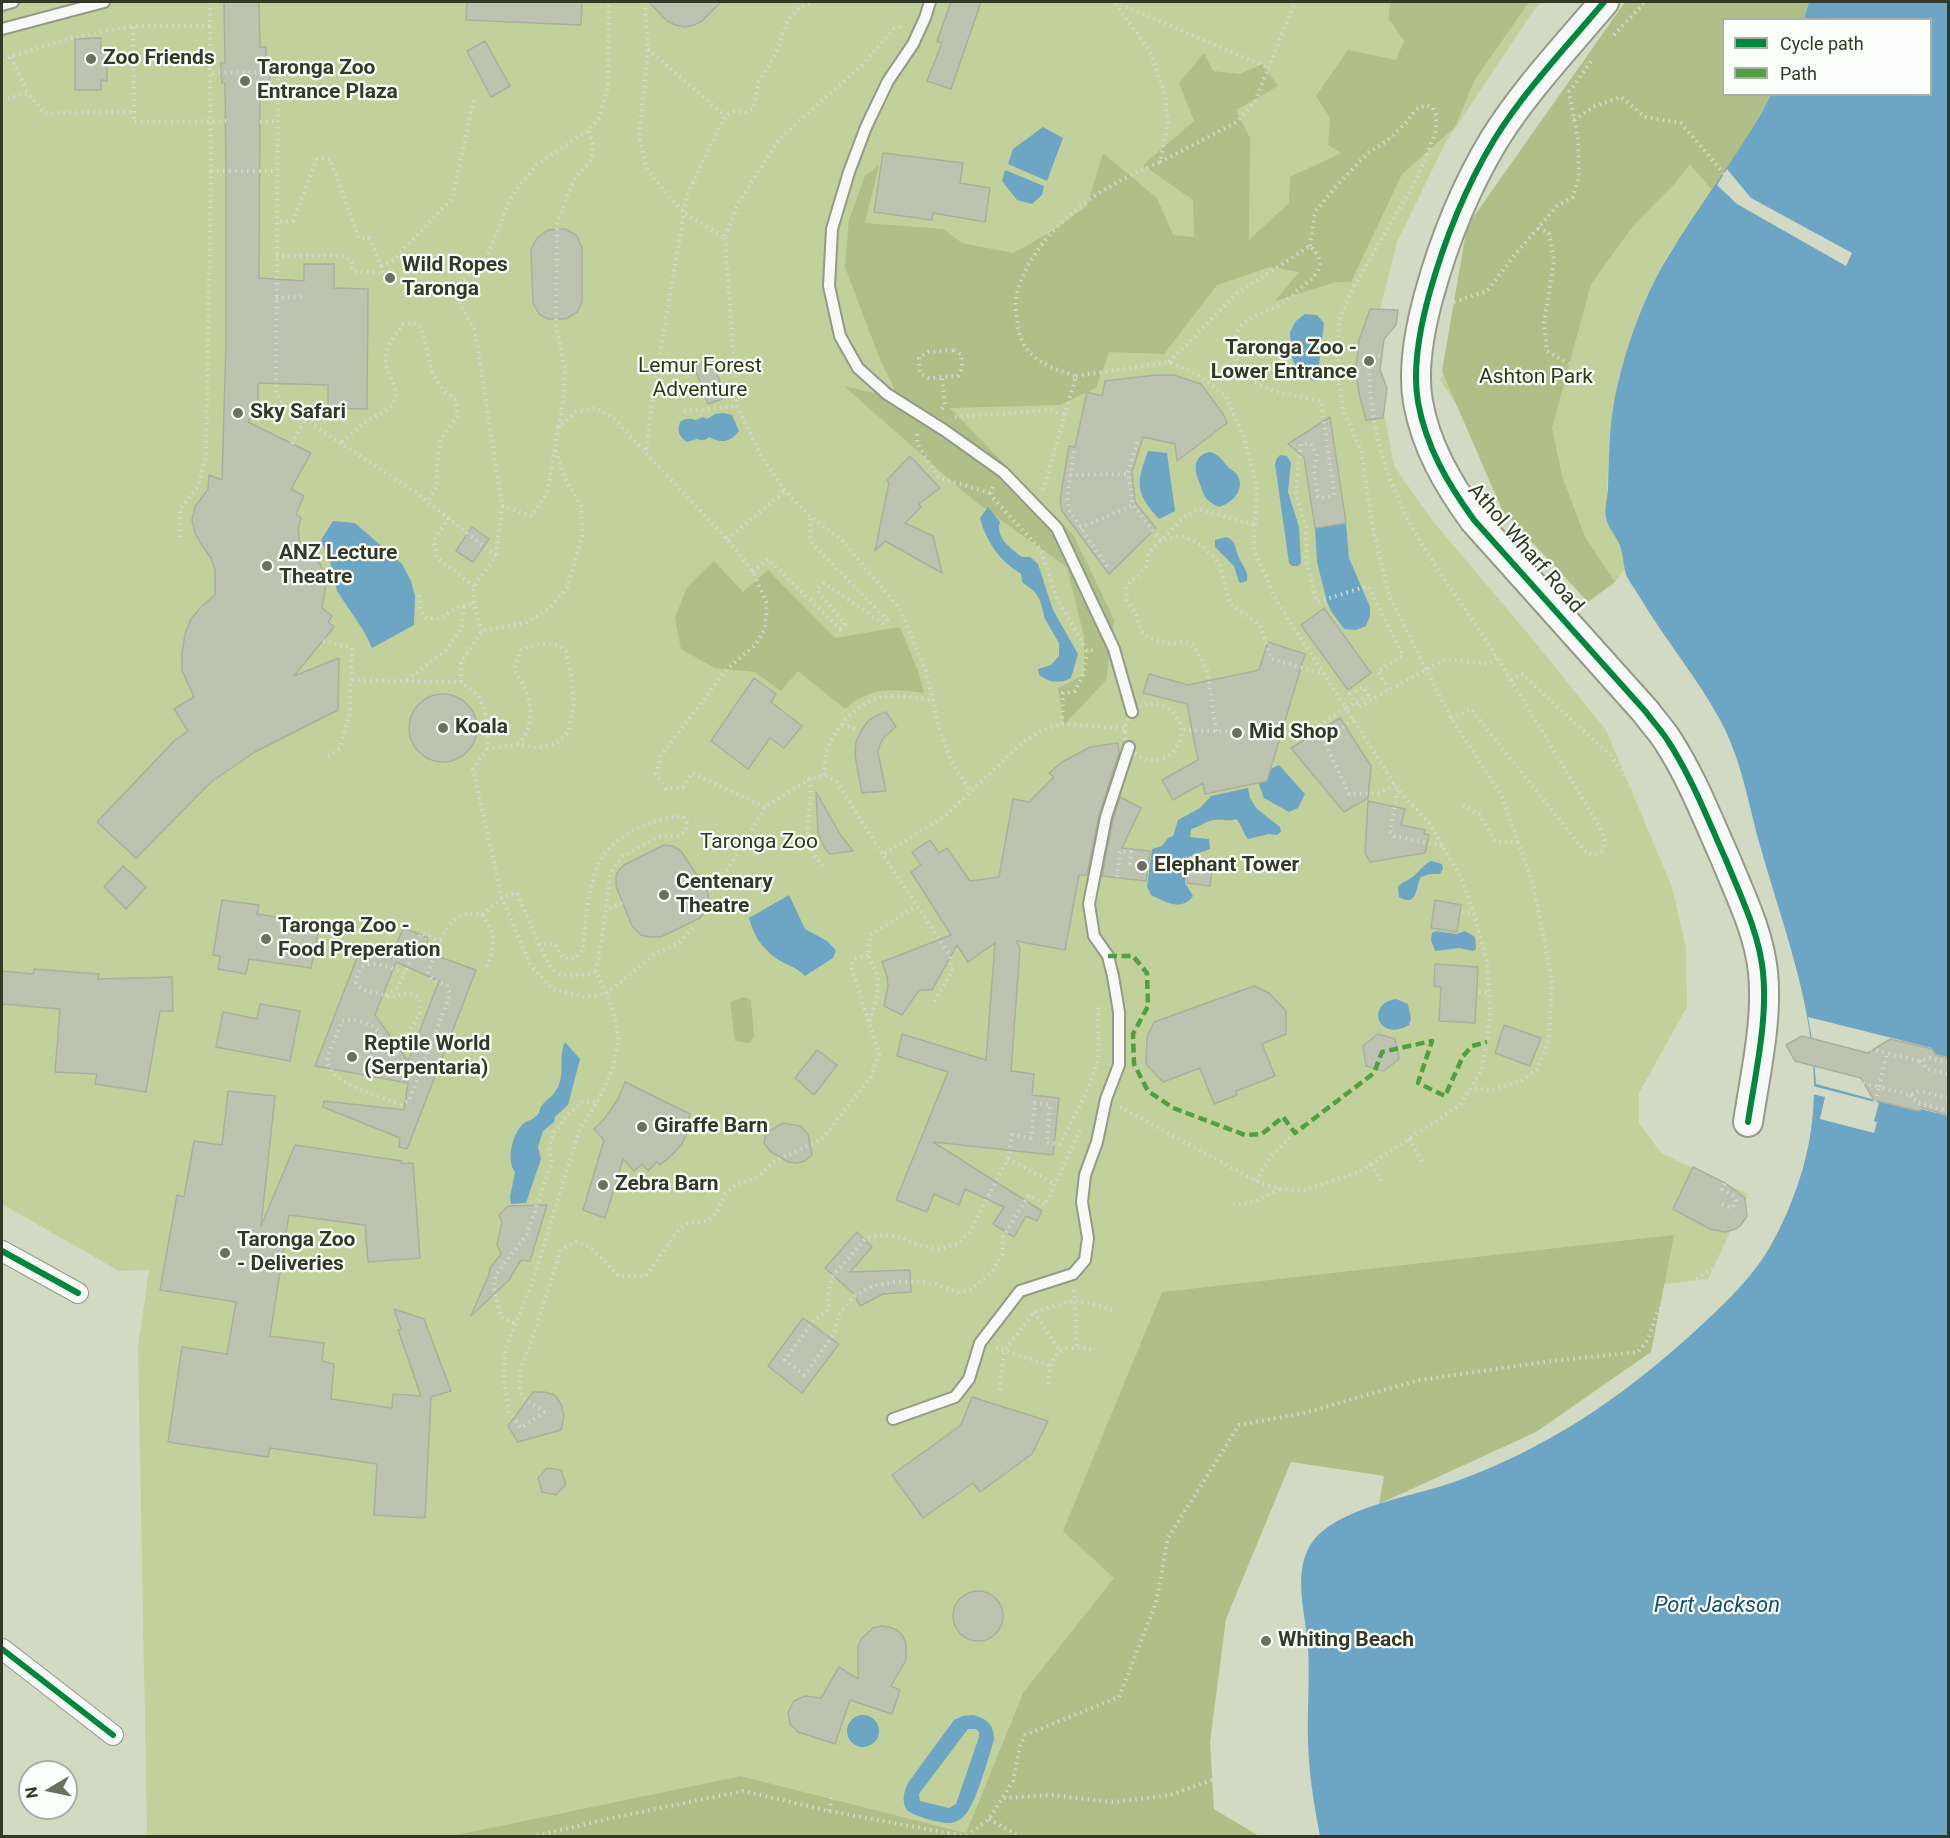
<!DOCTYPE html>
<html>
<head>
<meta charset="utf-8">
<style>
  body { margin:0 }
  #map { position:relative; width:1950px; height:1838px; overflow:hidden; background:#d3dac3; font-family:Roboto,sans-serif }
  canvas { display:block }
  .frame { position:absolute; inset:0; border:3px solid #333827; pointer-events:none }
  .legend { position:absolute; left:1722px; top:18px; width:210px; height:78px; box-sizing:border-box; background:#fdfffa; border:2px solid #acafa6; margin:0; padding:8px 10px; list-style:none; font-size:18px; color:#333827 }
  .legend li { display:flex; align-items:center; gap:12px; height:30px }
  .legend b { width:30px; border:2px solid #acafa6 }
  .north { position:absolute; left:18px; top:1760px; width:60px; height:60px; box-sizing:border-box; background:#fdfffa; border:2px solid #acafa6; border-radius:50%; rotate:261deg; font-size:16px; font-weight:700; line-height:24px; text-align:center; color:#333827 }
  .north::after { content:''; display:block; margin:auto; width:21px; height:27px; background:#6b715e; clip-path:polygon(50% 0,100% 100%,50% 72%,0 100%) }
</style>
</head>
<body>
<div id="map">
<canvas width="1950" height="1838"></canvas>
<div class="frame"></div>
<ul class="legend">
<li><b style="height:8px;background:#00873e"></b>Cycle path</li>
<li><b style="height:8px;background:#519f41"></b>Path</li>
</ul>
<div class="north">N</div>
</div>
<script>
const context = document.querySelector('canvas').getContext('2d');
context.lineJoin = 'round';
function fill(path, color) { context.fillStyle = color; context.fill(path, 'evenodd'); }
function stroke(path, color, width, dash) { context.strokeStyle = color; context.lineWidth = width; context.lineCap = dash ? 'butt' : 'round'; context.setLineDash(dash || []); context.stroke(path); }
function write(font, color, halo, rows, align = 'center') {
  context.font = font + ' Roboto,sans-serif'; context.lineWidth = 4.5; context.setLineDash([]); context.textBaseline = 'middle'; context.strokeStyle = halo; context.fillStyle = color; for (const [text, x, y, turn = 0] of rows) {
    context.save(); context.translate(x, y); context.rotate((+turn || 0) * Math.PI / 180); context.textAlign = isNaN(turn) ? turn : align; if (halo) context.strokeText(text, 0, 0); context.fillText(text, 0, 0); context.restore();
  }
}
fill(new Path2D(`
  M2,2H1542L1534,10L1446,142L1397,242L1371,344L1394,466L1432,520L1525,630L1606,730L1672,887L1686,948L1687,1007L1639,1093V1123L1661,1153L1748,1194L1708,1279L1631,1288L1324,1369L1098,1637L1023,1693L966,1833L741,1776L451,1836H147L138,1347L149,1270L119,1271L2,1204Z
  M1672,2H1809L1804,19L1724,20V94L1771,95L1743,144L1667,257L1655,280L1638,319L1625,359L1615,401L1609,443L1606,519L1623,551L1625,569L1615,582L1588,602L1440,380Z`), '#c2d19c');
fill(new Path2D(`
  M1390,2H1529L1474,81L1455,127L1402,174L1351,282H1336L1275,301L1299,272L1270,267L1217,285L1164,354L1109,352L1096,388L1060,405L950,408L1074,536L1114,620L1106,680L1064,725L1058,688L1084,675V637L1067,567L973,500L844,386L899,399L879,357L845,267L849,220L865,176L879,165L865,223L943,229L962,243L1013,253L1051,232L1087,206L1103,153L1157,198L1173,235L1194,237L1193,200L1143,165L1194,121L1179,83L1204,53L1213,71L1240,74L1262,64L1278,86L1236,110L1250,138L1249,240L1289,203L1290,177L1341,153L1328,145L1330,118L1316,96L1348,50L1396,60L1404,41L1389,19Z
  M1625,2H1809L1804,19L1724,20V94L1771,95L1743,144L1713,191L1690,164L1676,182L1633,226L1591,284L1552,428L1562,476L1585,537L1615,582L1588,602L1502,510L1442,371L1467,226Z
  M714,561L743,592L768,570L835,638L900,627L918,671L924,693C892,689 870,686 845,709L798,671L781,691L755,672L715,668L681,649L675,618L687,587Z
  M744,997L751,1000L754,1036L750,1043L735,1041L730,1002Z
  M1674,1235L1651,1352L1536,1432L1379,1504L1384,1476L1291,1462L1226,1619L1210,1742L1214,1809L1259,1836H451L741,1776L966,1833L1023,1693L1114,1578L1063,1531L1162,1292Z`), '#b0bf87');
fill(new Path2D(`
  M1809,2H1948V1836H1320C1314,1805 1309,1774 1308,1742C1307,1711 1310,1679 1308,1647C1306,1615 1292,1573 1311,1544C1334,1508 1415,1496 1454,1482C1545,1450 1623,1397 1694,1332C1720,1308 1746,1284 1765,1255C1782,1228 1794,1198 1803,1168C1835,1058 1791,954 1761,849C1748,804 1742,759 1719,718C1697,678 1668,643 1644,604C1639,595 1632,586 1627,577C1623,567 1624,556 1620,546C1617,537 1608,528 1606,518C1604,509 1608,496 1608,487C1609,458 1609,431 1614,402C1624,352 1642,299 1669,255C1702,200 1742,151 1771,95L1930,94V20L1804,19Z
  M1043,127L1063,138L1047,181L1008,164L1013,149Z
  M1005,170L1044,186L1042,195L1032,204L1017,200L1002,181Z
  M1305,314L1317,315L1324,323L1317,381L1296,378V368L1291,355L1290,332L1296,321Z
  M724,413L732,415L739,431C731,442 721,444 709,437C705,441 702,441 697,439L687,442C679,437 677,431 680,422C686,418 689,418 696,420L703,417L707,419L715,414Z
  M1148,451L1167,453L1175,511L1159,519C1135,493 1136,483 1148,451Z
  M1210,452C1220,455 1222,460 1228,467C1230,469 1235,472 1236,473C1247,488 1233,503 1219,507C1215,505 1210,503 1207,499C1202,494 1202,488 1199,482C1194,469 1193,455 1210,452Z
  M1280,455L1287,456L1291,463L1288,492L1299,527L1301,563L1298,566H1292L1289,563L1275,464L1277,458Z
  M988,507L1000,522C995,537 1011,549 1022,557H1030L1038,564L1053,610L1078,654L1071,678C1060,684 1050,683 1039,675L1038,669L1051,665L1059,656V643L1045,619L1040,600L1034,591L1022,582L1021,574C1000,561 986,542 980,518Z
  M333,521L355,523L402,564L411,581L415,596L414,625L372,648L365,633L337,591L331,565L321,540Z
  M1346,523L1349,558L1370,607V616L1366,626L1356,630L1344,629L1331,611L1327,602L1317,562L1315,528Z
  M1226,537C1237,541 1235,549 1239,558C1243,566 1249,572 1247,581L1241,583L1239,582L1234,566L1215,547V540Z
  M1279,765L1305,794L1298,808L1289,812L1264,798L1256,776Z
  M1248,788L1250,798L1257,809L1280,827L1281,832L1277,835L1269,834L1248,839C1242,832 1243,826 1236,819C1228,822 1223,819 1215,820C1207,820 1200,827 1191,829L1190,837L1209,839L1210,849L1188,857L1185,883L1193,896C1181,912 1166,902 1151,895L1147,886L1152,849L1162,846L1168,838L1173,836L1178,820L1200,808L1211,796Z
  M1431,861L1442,864L1443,869L1440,874H1430L1421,877C1415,887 1418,908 1399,897L1398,887C1403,881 1406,882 1411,878C1419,873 1422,865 1431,861Z
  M789,895L805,929L827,941L836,950L833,958L805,976C798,969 793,967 784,963C766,954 754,938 749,918Z
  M1436,931L1457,934L1465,931L1475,937L1476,949L1473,951L1459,948L1435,951L1431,940L1432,933Z
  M1396,999L1408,1004L1411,1019L1409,1025C1379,1043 1364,1004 1396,999Z
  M565,1042L580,1059L568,1105L555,1117L554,1122L543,1131L538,1147L541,1159L526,1203L511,1204L510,1197L515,1172C506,1161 512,1134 523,1124C526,1121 532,1120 535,1117C540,1114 539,1109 542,1105C548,1098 553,1097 558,1087C565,1071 558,1058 565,1042Z
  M847 1731a16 16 0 1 1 32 0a16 16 0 1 1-32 0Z
  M973,1715C988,1719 994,1725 994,1740C988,1758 976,1806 963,1817C960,1820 956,1822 951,1823C943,1824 912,1816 907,1810C901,1802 904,1791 908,1783L954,1720L963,1716ZM968,1729H976L979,1732V1737L956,1804L949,1808L920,1801L919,1794Z`), '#6da6c4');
fill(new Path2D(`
  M1727,169L1751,198L1852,253L1846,266L1737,204L1717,185Z
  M1808,1017L1932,1048L1931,1053L1948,1057V1080L1926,1074L1922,1087L1948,1093V1116L1917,1108L1916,1111L1816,1084L1813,1045Z
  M1813,1086L1879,1103L1874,1121L1877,1122L1874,1133L1820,1119L1825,1097L1812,1094Z`), '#d3dac3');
const building = new Path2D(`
  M224,2H259L260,47H266V60L271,68L272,74L267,83V96L260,97L259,278L304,281V264H334V288L368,289L367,409L328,408V385L258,383V403L248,422L311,453L291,489L304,496L296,514L301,518L298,529L300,544L319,562L324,572L326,584L322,608L332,616L328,622L334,627L294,676L339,658L338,710L255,752L211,782L136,858L97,822L175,740L188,731L174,709L194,697L182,670V653L185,634L191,619L201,607L215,595V570L211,558L201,544L195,533L192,520L195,507L208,489L209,475L222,480L226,342V182L225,83H222L221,73V63H225Z
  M467,2H582L581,25L466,20Z
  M649,2H721L702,21L694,25L685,27L675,25L667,21Z
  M951,2H981L951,89L927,81L942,43L937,41Z
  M101,38V53L107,52V81L101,80V90H75V39Z
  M485,41L510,86L491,97L467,51Z
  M883,153L963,163L960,183L990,188L985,222L933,213L932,220L874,212Z
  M565,229L576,235L582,247V302L577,312L566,319H548L539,314L533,303L531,249L538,237L548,230Z
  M1370,309L1398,310L1396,325L1384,339L1380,370L1387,388L1383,418L1366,420L1359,394L1356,367L1359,340Z
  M713,360L725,398L708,404L694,366Z
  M1156,375H1174L1201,384L1223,414L1227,423L1177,461L1175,444L1143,437L1132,472L1135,502L1156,528L1109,574L1062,511L1060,499L1069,446L1075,447L1087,392L1102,396L1105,381Z
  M1330,417L1346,523L1315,528L1304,457L1288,444Z
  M910,456L940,488L919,504L921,507L905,523L933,536L942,573L885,541L875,551L889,483L887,480Z
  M472,527L489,539L473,562L456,551Z
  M1324,608L1371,673L1348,690L1301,625Z
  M1268,642L1305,654L1267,781L1205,794L1203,783L1173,800L1162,780L1198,760L1187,704L1143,693L1149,674L1188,685L1259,670Z
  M754,678L776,694L771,702L802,726L784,748L770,738L748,769L711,741Z
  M409 728a34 34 0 1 1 68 0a34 34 0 1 1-68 0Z
  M886,712L896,727L885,736L880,744L878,752L886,791L862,793L855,755L856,742L861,731L868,721L877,715Z
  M1340,718L1371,766L1368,798L1344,812L1291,748Z
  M1118,743L1119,753L1099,815L1087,875H1079L1065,950L1016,941L1020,948L1011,1071L1034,1074L1032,1095L1059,1098L1053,1155L933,1142L1042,1211L1037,1221L1026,1216L1014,1237L993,1224L1004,1207L965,1189L959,1205L934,1194L927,1212L896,1200L948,1072L897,1056L902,1034L986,1060L995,943L968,962L957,945L932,990H919L902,1015L884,1006L888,986L887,976L882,962L951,935L911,872L921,865L912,852L930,840L939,853L947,848L970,881L999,877L1013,799L1029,802L1054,777L1049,773L1062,762L1090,747Z
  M816,792L840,834L853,851L830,854L825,849L818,833Z
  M1120,797L1141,808L1122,848L1150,851L1146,881L1102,876L1113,819Z
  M1368,801L1405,809L1401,825L1425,830L1424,834L1429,835L1425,853L1370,862L1365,853Z
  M664,845L673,846L681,851L707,890L709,900L707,909L700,918L661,937H650L641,935L632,926L616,886V877L618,871L624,865Z
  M1190,860L1213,863L1210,886L1187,883Z
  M123,866L146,887L126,909L104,887Z
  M222,900L259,905L257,914L320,924L311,968L249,959L246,974L218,969L220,956L213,955Z
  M1435,900L1461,905L1457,932L1431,928Z
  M403,928L429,938L423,951L476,970L407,1149L399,1147L400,1138L323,1107L324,1101L404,1110L408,1083L315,1066L360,950L369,954L371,951L391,959ZM396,962L439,981L408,1061L375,1015Z
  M1435,964L1478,967L1475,1023L1439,1021L1441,987L1434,986Z
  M34,969L99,974L98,979L172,977L173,1011H160L146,1092L95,1084L97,1074L55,1072L60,1009L2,1004V971L33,974Z
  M1254,986L1269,993L1286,1011V1034L1262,1044L1275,1076L1236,1091L1237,1095L1214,1104L1200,1068L1163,1082L1146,1064L1147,1037L1154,1022Z
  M260,1004L300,1011L290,1061L216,1047L223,1012L257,1019Z
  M1504,1025L1541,1038L1530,1066L1495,1053Z
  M1378,1034L1395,1039L1399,1059L1384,1071L1366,1066L1363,1046Z
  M1802,1036L1868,1053L1890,1039L1932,1049L1936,1055L1948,1058V1115L1923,1108L1919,1111L1874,1100L1861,1078L1795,1061L1786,1045Z
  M817,1050L837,1065L814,1095L795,1078Z
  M625,1082L690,1114L686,1126L689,1128L682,1144L672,1155L660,1165L657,1162L648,1171L642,1164L634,1171L623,1159L605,1218L583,1210L604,1140L594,1129L605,1118L618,1099Z
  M228,1091L275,1096L261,1226L295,1145L402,1161L401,1164L413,1163L420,1258L368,1262L365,1225L289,1215L270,1336L324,1343L322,1361L334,1364L331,1399L392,1408L393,1394L421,1396L398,1330L401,1329L394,1309L424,1319L451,1391L431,1397L425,1518L374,1515L377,1464L270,1448L268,1457L168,1442L182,1347L227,1354L236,1302L160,1290L177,1195L184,1197L194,1141L222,1145Z
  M783,1123L800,1126L808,1134L812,1155L805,1161L796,1163L788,1162L770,1151L764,1143L766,1133Z
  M1693,1167L1725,1183L1745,1198L1747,1216L1741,1225L1736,1229L1725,1232L1710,1229L1673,1209Z
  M547,1205L530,1261L521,1260L509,1280L471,1316L489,1274L490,1268L501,1254L497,1245L502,1222L499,1215L508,1206Z
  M857,1232L872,1247L850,1272L910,1270L911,1292L883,1294L860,1306L854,1294L825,1268Z
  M803,1318L839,1344L802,1393L768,1366Z
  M533,1392H544L555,1395L561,1404L564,1416L561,1430L518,1442L508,1426Z
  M972,1397L1048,1421L1032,1454L980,1492L973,1483L923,1518L892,1475L961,1425Z
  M547,1468L561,1470L566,1484L556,1495L542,1492L538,1478Z
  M953 1616a25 25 0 1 1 50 0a25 25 0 1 1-50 0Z
  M881,1626L889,1627L897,1630L903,1636L906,1644V1660L891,1686L900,1690L892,1714L850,1700L835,1744L798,1732L790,1724L788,1712L794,1701L805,1696L821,1698L839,1667L858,1679V1647L861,1639L873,1628Z`);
fill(building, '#bec3b1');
stroke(building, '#aab09d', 1.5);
const lane = new Path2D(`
  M930,2L925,18L913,44L888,81L866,127L849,172L832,229L829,286L840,336L858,368L887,394L944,430L1003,472L1057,528L1114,649L1132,712
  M2,5L13,2
  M2,29L104,2
  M893,1419L955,1397L969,1379L980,1343L1020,1291L1073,1274L1085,1260L1088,1238L1082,1202L1085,1175L1097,1142L1106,1099L1119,1065V1012L1113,976L1108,956L1094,936L1089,904L1106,817L1129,747`);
const street = new Path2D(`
  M2,1251L78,1293
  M2,1649L113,1735`);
const secondary = new Path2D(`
  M1604,2C1567,46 1525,90 1494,140C1465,188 1444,241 1429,295C1420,328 1412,368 1418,402C1426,447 1448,484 1474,520L1646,712C1653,722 1662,731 1668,741C1692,778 1708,820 1726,860C1741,897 1759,933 1763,972C1768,1020 1755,1075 1748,1122`);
stroke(lane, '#949a88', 14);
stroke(street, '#949a88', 22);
stroke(secondary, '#949a88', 32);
stroke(new Path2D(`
  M210,2V73
  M645,2L648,48L639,136L647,170L683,212L725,238L739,202L779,139L862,65L894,29L902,26
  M1115,2L1269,68
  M210,26H133L134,122L226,121
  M1614,35L1645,2
  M648,49L725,116
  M11,57L28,93
  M2,59L71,38L133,26
  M2,100L28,93L44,113L134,112
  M1574,120L1595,106L1621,97L1645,117L1681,123L1743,196L1844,257
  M260,122L277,121
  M1160,162L1237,122L1255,101L1295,2
  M211,171H277
  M1538,228L1549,233L1554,261L1544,323L1547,351L1569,364
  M725,238L737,406L761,456L785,491L810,516L842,540L900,609L926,671L939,728L951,761L971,792
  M1310,246L1315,212L1337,185L1368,153L1387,141L1407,122L1415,110L1426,105L1433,108L1436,115V131L1416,180L1354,286L1339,320L1337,373L1344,413L1361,450L1372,524L1389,596L1451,718L1501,794L1533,884L1552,980L1549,1039L1537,1069L1522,1080L1507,1086L1488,1090L1471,1087
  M276,256H345L352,262V271L384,273L369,238H359L330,159H317L293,221L277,222
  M381,266L394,260L453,197L474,98
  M276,298L303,297
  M1454,302L1487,291L1514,256L1557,206L1573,197L1579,176L1578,139L1569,92L1593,59
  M954,350L961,354L962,368L958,376L929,378L920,373L919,358L928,352Z
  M1392,358L1370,354C1366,418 1387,487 1420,541C1444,581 1473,619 1498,659C1533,716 1568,774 1602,831L1605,841L1602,851L1594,855L1586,853L1471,709L1451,718
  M1169,362L1237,293L1310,246C1328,263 1318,274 1303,286C1296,292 1289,299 1281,304C1270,311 1254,314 1244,323C1236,329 1235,339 1235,348C1238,392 1287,393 1321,401L1334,493L1333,496L1320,498L1318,496L1314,470L1317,454L1310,443L1301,444L1295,491L1306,527L1307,565L1317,602L1368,586L1403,656L1378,671L1388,689
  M1076,376L1169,362L1195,373L1226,396L1244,438L1257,487L1254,549L1276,600L1346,708L1368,695L1363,687L1350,694L1358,707L1446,659L1488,664L1497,658
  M942,409L945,405L942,377
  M684,411L737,406
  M955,417L1049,410L1064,414
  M559,427L563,401L565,370L556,327L557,224L571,186L576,177L592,159L593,145L589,130
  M917,434V443L939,478L991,493
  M342,442C351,435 358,427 367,421C375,416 385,413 391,406C404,391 384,373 385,357C386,346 397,333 403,324L414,323L422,328L432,372L442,389L456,400L458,415L441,439L437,465V486L428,501
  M1137,442L1128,474L1133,505L1161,541L1184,517L1198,509L1255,525
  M292,444L305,419L345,420L346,408
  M1074,451L1067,497L1069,510L1108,568
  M1070,475L1128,474
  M993,487L991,493L993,498L1041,550L1056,596L1087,651L1095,650
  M1043,490L1076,376C1043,365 1019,357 1017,317C1016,311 1015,304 1016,299C1024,252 1070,209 1111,186C1126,177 1143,170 1160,162L1168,124L1165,94L1150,51L1114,2
  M502,506L532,516L547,493L555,449
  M449,518L434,540L437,558L474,586
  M1080,528L1133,505
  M180,537V509L198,486L206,456L211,171L210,73L278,72L276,393L284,406L415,492L496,556L474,586V605L482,631
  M727,539L785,491
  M496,555L502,506L475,330L460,305L464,280L485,261L512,195L537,164L589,130L599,118L608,87L609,2
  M753,572L768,559L840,629L845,624L817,590L824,583L884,624L887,620L811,542L810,516
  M419,595L420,609L426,618L441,619C452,610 460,604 474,605
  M323,641L352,648L350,713L340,748L327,757
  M352,680L461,682L479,696L489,724L487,749L473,769L502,898L530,964L552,989L583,997L606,994L656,953L679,943L695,925
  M407,680L446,650L462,628L464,604
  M1511,680L1522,674L1611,756L1643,802L1704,949V1005L1701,1025L1693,1049L1683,1086L1679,1106V1127L1685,1147L1695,1162L1728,1178L1722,1189L1734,1196L1736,1201L1733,1207H1729L1720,1203
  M461,682V662L482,631L527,622L551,607L567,588L582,536L581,506L564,476L555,449L558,428L576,412L596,408L614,419L646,453
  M1125 732a28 28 0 1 1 56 0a28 28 0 1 1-56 0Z
  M1354,720L1323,739L1349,794L1380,793L1395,785
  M1062,724L1063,693L1075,691L1084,673L1087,651
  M842,725L851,727L858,730
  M1216,731L1207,670L1195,647L1186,642L1168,644L1149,638L1141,631L1135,612L1127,600L1126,590L1130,581L1137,577L1146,567L1149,552L1161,541L1182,536L1202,545L1219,563L1230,604L1260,625L1271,659L1324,674
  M487,749L519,744L537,748L557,743L568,732L574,704L571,674L566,652L557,645L537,644L521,650L514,670C531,693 538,720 519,744
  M824,775C825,768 825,759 827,752C833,729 858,702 881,697C897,694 916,698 932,700
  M809,779C817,818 792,834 826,869
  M1398,790L1390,831L1394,836L1442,846
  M1463,805L1479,814L1496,842H1518
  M765,807L692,773L683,787L666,789L656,774L661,756L725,671L756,644L765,628L767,604L753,572L727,539L646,453L654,388L687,195L725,116L736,111L746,112L753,109L759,81L776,54L788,19L800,7L812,2
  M1117,877L1120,851L1131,852L1130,864L1203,873
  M712,890L736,857L765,807L809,779L824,775L837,782L883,855
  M622,903L606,910L596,972L614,1012L619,1041L612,1071L597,1103L580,1128L532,1284L505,1350L504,1382L509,1412L521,1428L544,1412L523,1398L519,1386L521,1368L532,1340L561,1250L576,1242L590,1247L619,1276H646L679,1229L689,1222L708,1221L716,1214L725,1194L735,1185L758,1177L773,1162L822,1139L871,1077L879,1054L869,1023L877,997L878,977L868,955L870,935L916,906
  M1462,912L1474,914
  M482,915C497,934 495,947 486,968
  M441,942L421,933L405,973C387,966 358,953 356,983C368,997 377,990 391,998C402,993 410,991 420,999C422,1015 418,1019 408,1031C403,1037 401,1046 398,1054L382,1049C382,1043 382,1038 379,1033C373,1022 353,1018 342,1021C338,1033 331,1045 328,1056C323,1083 382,1097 401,1104L409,1101L450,995L447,986L432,979L428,972C439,946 446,906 482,915L502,898L517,893L539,944H555L563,958L574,959L583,949C585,927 588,891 596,870C609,836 649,819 683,816L687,823L686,830L678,836L658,837L623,856L610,874L606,910
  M539,944C555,979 558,979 596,972
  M868,955L855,959L851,966L869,1022
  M1479,992L1489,993
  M386,995L398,987L405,973
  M934,1001L952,972L950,955L883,855L945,816L1022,743L1042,730L1062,724L1124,728
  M1789,1029L1887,1053
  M1730,1061C1718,1075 1703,1093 1697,1111C1693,1126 1697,1149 1708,1160C1718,1169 1735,1172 1747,1175
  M1920,1061L1927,1069L1948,1074
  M1948,1063L1930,1058L1919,1061L1887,1053L1879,1087L1910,1095L1921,1091L1948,1098
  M1780,1081L1863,1103L1860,1113L1828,1105L1826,1116L1868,1127L1879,1087L1786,1064
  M1910,1095L1918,1103L1948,1111
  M1120,1107L1256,1181L1279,1189L1305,1190L1359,1172L1460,1105L1481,1071L1487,1042L1490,1010L1487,962L1474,914L1460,876L1430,824L1398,790L1346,708L1306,734L1182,730
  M1080,1130L1045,1205L1029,1195L1003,1237L1002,1255L991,1273L970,1290L958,1292L936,1284L918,1282H895L872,1286L853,1297L838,1316L834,1334L804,1375L785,1360L814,1320L829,1310L828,1296L832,1277L866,1238L885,1235L904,1238L917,1245L938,1249L958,1244L970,1231L1008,1159L1012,1135L1031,1138L1035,1103L1050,1105L1047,1143L1060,1144C1073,1118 1090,1090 1097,1062C1101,1044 1096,1023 1099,1005
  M1409,1139L1422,1161
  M1008,1159L1055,1184
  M1371,1164L1383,1184
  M1702,1165C1698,1155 1692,1148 1690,1139C1679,1098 1704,1080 1729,1053L1732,1056
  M1256,1181L1272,1155L1295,1133
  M1233,1205L1254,1202L1279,1189
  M1074,1290L1077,1346
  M94,1305L110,1317L128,1344L127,1384L130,1407L127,1719
  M1034,1312L1060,1351
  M514,1323L501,1317L493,1286L496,1275L527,1234L552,1162L549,1148L553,1133L562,1124L563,1119L583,1101L597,1103
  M996,1348L1049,1365
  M1049,1384C1049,1351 1062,1343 1094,1350
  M1000,1390L1004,1351L1034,1312L1075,1300L1114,1310
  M129,1750L131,1836
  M1004,1798L1052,1795L1113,1802L1170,1795L1212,1780
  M829,1811L832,1798
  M989,1819L1019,1836
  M537,1836L607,1819L743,1791L829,1811L964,1836
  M967,1836L989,1819L1013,1781L1020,1746L1025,1735L1119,1697L1156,1603L1168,1538L1239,1425L1304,1413L1419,1380L1551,1361L1638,1352L1648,1340L1657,1312L1672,1295L1738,1252L1756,1235L1766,1218L1747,1175C1754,1172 1763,1170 1769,1166C1782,1156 1793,1137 1790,1121C1788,1111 1784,1102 1781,1093`), '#d5d7d0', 4, [1.5, 4.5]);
stroke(lane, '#f8f9f6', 10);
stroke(street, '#f8f9f6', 20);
stroke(secondary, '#f8f9f6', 28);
stroke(new Path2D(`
  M1108,956H1133L1147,973L1148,1006L1133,1034L1134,1064L1148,1091L1173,1108L1245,1135L1262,1134L1283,1117L1295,1133L1374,1073L1382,1052L1432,1041L1418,1083L1445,1096L1463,1056L1472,1046L1487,1042`), '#519f41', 4.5, [9, 4.5]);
stroke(new Path2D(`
  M1604,2C1567,46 1525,90 1494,140C1465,188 1444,241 1429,295C1420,328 1412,368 1418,402C1426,447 1448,484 1474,520L1646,712C1653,722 1662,731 1668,741C1692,778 1708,820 1726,860C1741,897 1759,933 1763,972C1768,1020 1755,1075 1748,1122
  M2,1251L78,1293
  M2,1649L113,1735`), '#00873e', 6);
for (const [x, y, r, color] of [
  [91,59,6,"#6b715e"],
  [245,81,6,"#6b715e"],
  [390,278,6,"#6b715e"],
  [1369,361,6,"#6b715e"],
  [238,413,6,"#6b715e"],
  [267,566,6,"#6b715e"],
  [443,728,6,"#6b715e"],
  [1237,733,6,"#6b715e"],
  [1142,866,6,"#6b715e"],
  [664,895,6,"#6b715e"],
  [266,939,6,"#6b715e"],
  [352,1057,6,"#6b715e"],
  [642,1127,6,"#6b715e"],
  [603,1185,6,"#6b715e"],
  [225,1253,6,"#6b715e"],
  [1266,1641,6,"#6b715e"]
]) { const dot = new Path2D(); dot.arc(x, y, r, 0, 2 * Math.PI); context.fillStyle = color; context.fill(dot); stroke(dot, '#fdfffa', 2); }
write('bold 21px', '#333827', '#fdfffa', [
  ["Zoo Friends",103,59],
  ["Taronga Zoo",257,69],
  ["Entrance Plaza",257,93],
  ["Wild Ropes",402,266],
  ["Taronga",402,290],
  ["Taronga Zoo -",1357,349,"right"],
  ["Lower Entrance",1357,373,"right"],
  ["Sky Safari",250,413],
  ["ANZ Lecture",279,554],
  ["Theatre",279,578],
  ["Koala",455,728],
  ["Mid Shop",1249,733],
  ["Elephant Tower",1154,866],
  ["Centenary",676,883],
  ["Theatre",676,907],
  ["Taronga Zoo -",278,927],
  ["Food Preperation",278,951],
  ["Reptile World",364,1045],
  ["(Serpentaria)",364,1069],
  ["Giraffe Barn",654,1127],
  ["Zebra Barn",615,1185],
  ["Taronga Zoo",237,1241],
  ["- Deliveries",237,1265],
  ["Whiting Beach",1278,1641]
], 'left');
write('21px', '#2f3714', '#fdfffa', [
  ["Lemur Forest",700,367],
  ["Adventure",700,391],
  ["Ashton Park",1536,378],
  ["Taronga Zoo",759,843]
]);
write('21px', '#333827', '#fdfffa', [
  ["Athol Wharf Road",1525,549,49]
]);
write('italic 22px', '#134e73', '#fdfffa', [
  ["Port Jackson",1717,1606]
]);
</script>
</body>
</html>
